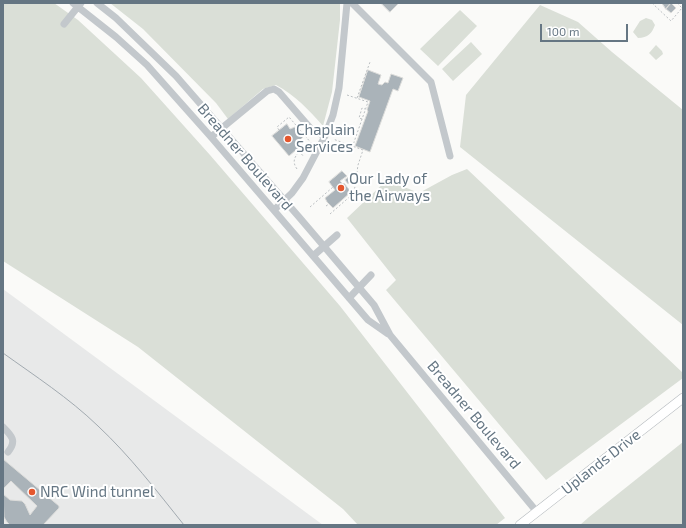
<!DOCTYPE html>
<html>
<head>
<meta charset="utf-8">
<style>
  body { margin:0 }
  #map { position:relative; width:686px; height:528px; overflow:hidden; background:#fafaf8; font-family:"Exo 2",sans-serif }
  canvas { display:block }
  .frame { position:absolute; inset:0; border:4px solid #657683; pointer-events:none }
  .scale { position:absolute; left:540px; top:24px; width:88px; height:18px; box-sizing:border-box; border:2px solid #657683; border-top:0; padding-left:5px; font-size:12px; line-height:14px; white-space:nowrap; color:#657683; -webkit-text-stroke:3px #fff; paint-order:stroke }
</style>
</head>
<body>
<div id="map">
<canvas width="686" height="528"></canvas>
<div class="frame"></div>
<div class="scale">100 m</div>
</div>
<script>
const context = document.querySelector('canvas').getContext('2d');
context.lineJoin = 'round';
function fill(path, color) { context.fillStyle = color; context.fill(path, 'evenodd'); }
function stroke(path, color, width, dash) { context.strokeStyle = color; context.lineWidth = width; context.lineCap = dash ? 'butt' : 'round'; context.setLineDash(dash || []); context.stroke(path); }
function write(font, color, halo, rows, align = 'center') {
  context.font = font + ' "Exo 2",sans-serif'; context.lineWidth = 4; context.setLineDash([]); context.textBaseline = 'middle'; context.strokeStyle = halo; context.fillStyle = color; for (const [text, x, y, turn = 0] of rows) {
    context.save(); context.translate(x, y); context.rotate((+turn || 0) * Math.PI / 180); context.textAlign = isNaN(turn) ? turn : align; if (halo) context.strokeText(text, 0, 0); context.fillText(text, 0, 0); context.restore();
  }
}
fill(new Path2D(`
  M3,289L323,525H3Z`), '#e8e9e9');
fill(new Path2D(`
  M3,3H54L78,20L141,78L210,155L340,306L505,518L496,525H358L343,509L138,347L3,261Z
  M110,3H340V20L332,92L323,126C309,110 295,95 276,85L263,89L228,119L216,103L143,29Z
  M540,5L578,22L612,52L683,110V325L460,147L466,95Z
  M460,10L477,26L438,66L420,49Z
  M646,18L652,20L655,25C652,33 648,38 638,38L633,32L640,21Z
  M471,42L482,54L453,81L442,69Z
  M656,45L662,51L663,54L656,60L649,53Z
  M467,169L683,373V378L546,480L386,290L396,280L347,218L387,180L419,193L452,175Z
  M683,442V525H580L589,517Z`), '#dadfd7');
const building = new Path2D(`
  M381,3H399L390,12Z
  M662,3H671L666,9Z
  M671,3L676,8L671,13L666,9Z
  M368,70L381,75L378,84L382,85L385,82L388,83L391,74L403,78L398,91L393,89L370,152L355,146L368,111L367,110L370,101L359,97Z
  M287,124L290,129L295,127L303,137L300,140L303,144L298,148L300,150L298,152L296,150L289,156L272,136Z
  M342,171L347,176L340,181L343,184L344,183L351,192L333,208L327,202L325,198L335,190L329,182Z
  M349,177L352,180L348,184L345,180Z
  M3,459L59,506V508L43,525H10L7,522L4,517L3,494L10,500L22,501L25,504L30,515L37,506L11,481L3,489Z`);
fill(building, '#aab3b9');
stroke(building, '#dcdcda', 1);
const major = new Path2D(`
  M520,525L683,398`);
stroke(major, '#b5babe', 10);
stroke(new Path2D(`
  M652,3L671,21L682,8
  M673,3H675
  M677,3L683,9
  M347,95L368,102L353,145
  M357,98L370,62
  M362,119L359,118L362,108L365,109
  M279,130L277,127L289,117L312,144
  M299,151L304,157
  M297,169C292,162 294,157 300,151
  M326,206L329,204
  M310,207L333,187
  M330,214L354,193L358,165L363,150L333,139`), '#bbbfc2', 1, [2, 2]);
stroke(new Path2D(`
  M73,3L116,37L147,65L211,137L368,320L388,334
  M97,3L116,18L176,76L299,217L374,305L390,335L537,512
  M352,3L431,82L450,156
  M64,24L81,3
  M211,137L267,91L274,89L279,92L312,130L325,136
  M274,210L292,193L303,178L325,136L333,115L339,88L347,3
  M313,256L337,235
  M349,298L371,275
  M3,427C12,436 17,441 8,452`), '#c3c8cc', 7);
stroke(major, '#fff', 9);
stroke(new Path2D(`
  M3,353C35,376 69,398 98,426C130,456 156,490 184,525`), '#a2aab0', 1);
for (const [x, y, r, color] of [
  [288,139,4,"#e4572e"],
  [341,188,4,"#e4572e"],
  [32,492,4,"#e4572e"]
]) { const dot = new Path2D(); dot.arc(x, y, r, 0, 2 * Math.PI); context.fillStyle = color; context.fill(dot); stroke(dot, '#fff', 1.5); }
write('15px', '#657683', '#fff', [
  ["Chaplain",296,130],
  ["Services",296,147],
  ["Our Lady of",349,179],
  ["the Airways",349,196],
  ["NRC Wind tunnel",40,492]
], 'left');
write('15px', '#657683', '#fff', [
  ["Breadner Boulevard",245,157,49],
  ["Breadner Boulevard",474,415,50],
  ["Uplands Drive",601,462,-38]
]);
</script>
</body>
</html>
